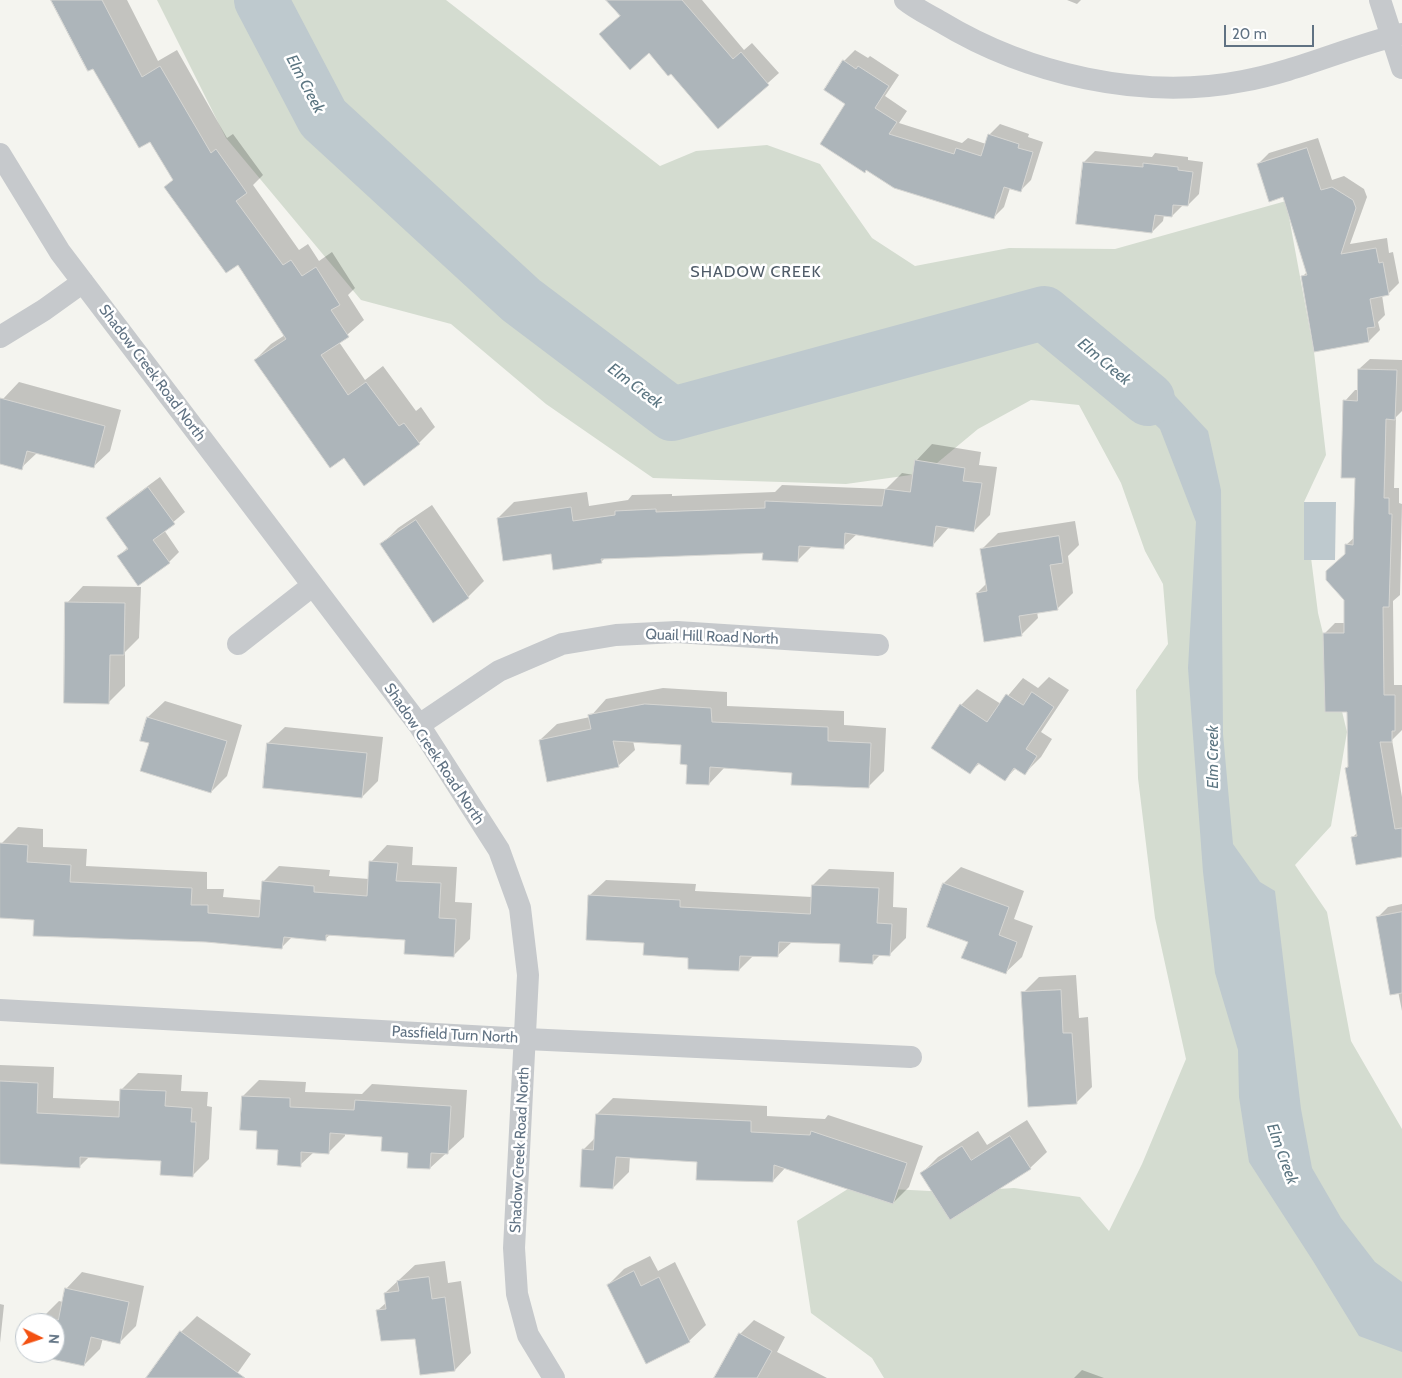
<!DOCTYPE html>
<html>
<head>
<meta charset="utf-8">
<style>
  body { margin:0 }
  #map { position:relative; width:1402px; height:1378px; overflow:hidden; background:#f4f4ef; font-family:Cabin,sans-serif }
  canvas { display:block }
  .north { position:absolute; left:15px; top:1313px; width:50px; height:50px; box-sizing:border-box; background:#fff; border:1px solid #bfc7cd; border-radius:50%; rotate:94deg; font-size:14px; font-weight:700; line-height:20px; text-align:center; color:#607283 }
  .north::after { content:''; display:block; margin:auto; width:18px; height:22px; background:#f35111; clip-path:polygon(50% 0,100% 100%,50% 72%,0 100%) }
  .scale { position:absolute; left:1224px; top:25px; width:90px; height:22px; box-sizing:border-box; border:2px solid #607283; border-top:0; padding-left:6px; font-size:15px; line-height:18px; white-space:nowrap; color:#607283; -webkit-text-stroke:4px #fff; paint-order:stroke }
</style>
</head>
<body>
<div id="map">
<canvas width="1402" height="1378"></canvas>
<div class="north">N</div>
<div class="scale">20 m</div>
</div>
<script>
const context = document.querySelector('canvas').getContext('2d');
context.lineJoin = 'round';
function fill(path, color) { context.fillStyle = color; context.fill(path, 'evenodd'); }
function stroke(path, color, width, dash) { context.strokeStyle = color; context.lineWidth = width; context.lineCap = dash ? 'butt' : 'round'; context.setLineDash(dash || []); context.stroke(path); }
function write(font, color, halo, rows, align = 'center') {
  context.font = font + ' Cabin,sans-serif'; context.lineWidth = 5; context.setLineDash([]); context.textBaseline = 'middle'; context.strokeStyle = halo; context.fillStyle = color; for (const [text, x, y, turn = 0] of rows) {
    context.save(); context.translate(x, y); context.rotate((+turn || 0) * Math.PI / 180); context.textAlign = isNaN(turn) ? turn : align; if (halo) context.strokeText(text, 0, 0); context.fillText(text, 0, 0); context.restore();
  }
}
fill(new Path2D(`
  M157,0H446L660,166L696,151L767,145L820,164L872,238L915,266L1009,248L1115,249L1286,201L1314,352L1326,455L1304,502L1318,613L1347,732L1331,826L1295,865L1327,912L1351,1041L1402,1129V1378H884L872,1358L811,1313L797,1221L851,1187L950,1192L1014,1188L1080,1197L1109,1231L1142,1164L1186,1059L1155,918L1138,778L1136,690L1168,644L1163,584L1145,551L1121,483L1079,405L1031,400L978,429L925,473L846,484L653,478L546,404L451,324L361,300L226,138Z`), '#d4dcd0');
fill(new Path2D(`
  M1098,341L1163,383L1208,431L1221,490L1223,734L1233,844L1260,882L1275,891L1301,1109L1312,1168L1341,1218L1375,1262L1402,1282V1352L1359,1336L1313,1261L1249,1162L1239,1097L1238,1050L1215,973L1203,872L1188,668L1196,522L1160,429L1088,360Z
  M1304,502H1336L1335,560H1304Z`), '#bec9ce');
fill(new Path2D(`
  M53,0H127L158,61L177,50L227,138L233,134L263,175L253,185L299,250L308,244L319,261L332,252L355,288L348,295L364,320L339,342L365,380L383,366L416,411L421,407L435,427L419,443L344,457L255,360L271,344L285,335L238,263L166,187L174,179L151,140L93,67Z
  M608,0H702L744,50L752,43L779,73L719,127L671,73L649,52L601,34L621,15Z
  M1067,0H1081L1077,4Z
  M855,50L868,58L870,56L899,75L885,96L907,111L899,123L962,143L968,138L986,144L989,135L1000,124L1029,134L1028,137L1043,142L1031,180L1020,191L1010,188L1004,207L993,218L847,104L844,61Z
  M1318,138L1332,180L1344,176L1364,189L1367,197L1350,244L1387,238L1389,253L1393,252L1399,283L1388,294L1382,295L1385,315L1378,322L1380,330L1369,341L1302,277L1307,272L1284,196L1258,164L1269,153Z
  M1095,151L1152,157L1155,153L1188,157V160L1203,162L1199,194L1188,205H1183L1172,216L1164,215L1163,221L1152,232L1084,162Z
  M1370,359L1402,360V411L1396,417L1394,488H1399V503L1402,504L1400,595L1393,601L1394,685H1402V730L1392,740L1402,797V856L1353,837L1357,833L1346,768L1349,765L1348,710L1324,634L1335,623H1345L1346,545L1355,537L1356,477L1345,401L1355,390H1358L1359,369Z
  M19,382L121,410L110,451L93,467L38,452L21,468L0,444V410L3,399Z
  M932,444L981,452L979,465L997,467L990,515L974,531L949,527L933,545L857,534L843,547L812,546L798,560L764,551L605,558L601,562L552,552L498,518L514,502L587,492L589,506L628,500L632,495L672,494V496L775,492L782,485L886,489L902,473L914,475L916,461Z
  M160,477L185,512L164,530L179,552L169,562L119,556L128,547L107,518L118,508Z
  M432,505L484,581L468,597L382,544L398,528Z
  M1075,521L1079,545L1068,556L1073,593L1057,609L1037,612L1038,618L1022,634L985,640L977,593L987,583L981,550L998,533Z
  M83,586L141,587L139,638L125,652V686L108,703L67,603Z
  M1049,677L1069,690L1041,732L1052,739L1041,757L1025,773L1016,768L1005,779L980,763L970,772L961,705L977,689L1001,704L1023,678L1038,688Z
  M663,688L727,692V706L844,711V725L886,728L884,771L868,787L793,771L725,767L709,784L689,764L683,744L633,741L635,750L618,766L540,740L557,724L590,717L606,699Z
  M165,701L242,725L227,776L211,792L151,742L148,717Z
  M285,727L383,737L378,781L362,797L268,743Z
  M18,827L43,829V847L87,849L86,866L207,872V889H224L223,897L261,900L263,882L279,866L330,870L329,876L369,879L371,862L387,845L413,847L412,865L457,867L455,902L472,903L470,939L453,956L407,939L331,934L325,939L292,937L282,947L35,918L0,917L1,844Z
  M961,867L1024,891L1014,919L1033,926L1022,957L1005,973L969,941L929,926L944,883Z
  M829,869L894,872L893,907L907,908L906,938L889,955L881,954L872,963L841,943L793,941L777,956L754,955L739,970L645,942L589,896L606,880L696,884L695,891L812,897L813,885Z
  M1402,904V1011L1395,976L1377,918L1388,907Z
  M1076,975L1079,1018L1088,1017L1092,1087L1076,1103L1023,993L1039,977Z
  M0,1065L54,1067L53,1098L121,1101L122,1089L138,1073L182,1075L181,1091L208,1092L207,1106L212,1107L209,1159L192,1176L162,1160L90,1156L79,1167L0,1163Z
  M259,1080L306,1082L305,1092L362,1094L372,1084L467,1090L464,1137L430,1168L410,1152L384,1136L345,1133V1136L329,1152H314L300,1165L258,1130L243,1096Z
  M613,1098L767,1106V1116L825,1119L828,1115L923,1146L909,1187L893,1203L786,1167L773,1181L698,1161L630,1156L629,1172L613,1188L583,1150L595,1138L597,1114Z
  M1027,1120L1047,1152L1030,1168L950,1219L922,1173L938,1157L978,1131L987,1145Z
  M650,1256L658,1271L675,1262L706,1325L689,1341L608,1285L624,1269Z
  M445,1261L448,1283L461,1281L471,1353L455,1370L421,1374L416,1338L378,1310L387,1302L385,1293L415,1265Z
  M82,1272L144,1286L136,1326L120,1342L103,1338L100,1349L84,1365L35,1353H55V1323H42L43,1317L59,1301L63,1302L66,1289Z
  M0,1304L4,1305L0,1343Z
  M197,1316L251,1354L234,1378H153L181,1332Z
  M754,1320L785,1337L777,1352L827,1378H716L740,1334Z
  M1082,1370L1104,1378H1074Z`), '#0003');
stroke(new Path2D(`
  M261,0L323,118L521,300L672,414L1044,313L1148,399`), '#bec9ce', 54);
const building = new Path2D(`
  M51,0H102L142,77L160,66L211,153L216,149L247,193L236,201L283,265L291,260L302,276L316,267L340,305L331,310L349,337L321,355L348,395L366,382L399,426L404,423L420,444L364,486L344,458L330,468L254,360L286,339L238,265L226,273L164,187L173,180L150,142L139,148L93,69L88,71Z
  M606,0H682L733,59L741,52L769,85L718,129L671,74L668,76L649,53L630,70L599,34L620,16Z
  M843,60L856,69L858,66L889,86L875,108L897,122L889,134L954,154L956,148L981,156L988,134L1019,144L1018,148L1033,152L1021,192L1004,187L994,219L894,188L866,170L865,173L820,144L845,104L824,90Z
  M1307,148L1321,190L1332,187L1353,200L1356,208L1341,254L1376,248L1379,263L1383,262L1389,295L1370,299L1375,327L1367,328L1369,342L1314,352L1301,276L1307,275L1283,197L1269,202L1257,164Z
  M1083,162L1143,167V163L1178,167V170L1193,172L1188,206L1173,205L1172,217L1155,215L1152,233L1076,224Z
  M1358,369L1397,370L1395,420L1386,419L1384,498H1389V514H1392L1389,607H1383L1384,695H1395V731H1392V742H1380L1395,829L1402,828V857L1356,865L1351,837L1357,836L1345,768L1348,767L1347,712H1325L1323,633H1344V600L1326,580V571L1345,554V544L1353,545L1355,478H1341L1343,400L1357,401Z
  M0,398L105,426L94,468L27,451L22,470L0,464Z
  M915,460L965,468L963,481L982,483L974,532L936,526L933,547L845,533L844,549L799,546L798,562L762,560L763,553L601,559L602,563L553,570L551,554L503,561L497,518L571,507L573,521L615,515V511L656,509V512L765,508V501L882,506L885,489L910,492Z
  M148,487L175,524L153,540L170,563L138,586L117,556L128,549L106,518Z
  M416,520L469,598L433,623L380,544Z
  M1059,536L1063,563L1050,565L1058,610L1019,616L1022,636L984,642L976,593L987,591L980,549Z
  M65,602L125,603L124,655H110L109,704L64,703Z
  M1032,692L1054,707L1026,749L1037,756L1025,775L1014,768L1005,781L978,763L970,774L931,748L960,704L987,722L1006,694L1023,705Z
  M645,704L711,708L712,722L828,727V741L871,743L869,788L791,785L792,773L710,767L709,785L686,784L687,765L680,764L681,745L613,741L619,767L547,782L539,740L591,729L588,715Z
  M147,717L227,741L211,793L140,771L149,743L140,741Z
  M267,743L367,753L362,798L263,788Z
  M0,843L28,845L27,862L71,865L70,882L192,888L191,905H208V913L259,917L262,881L314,886V892L367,896L369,861L398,863L396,881L441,883L439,918L456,919L454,957L404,954L405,940L326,935V941L284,937L282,949L206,942L33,936L34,920L0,918Z
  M943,883L1009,907L999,935L1017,942L1006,974L961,958L968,942L927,927Z
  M812,885L879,888L877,923L892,924L890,956L873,955V964L839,962L840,944L779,942L778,957L740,956L739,971L688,969V958L643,955L644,943L586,940L588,895L680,900V907L810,914Z
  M1402,912V993L1390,995L1376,917Z
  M1061,990L1063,1033H1072L1077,1104L1028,1107L1021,992Z
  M0,1081L38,1083L37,1113L119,1117L120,1089L166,1091L165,1106L192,1108L191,1122H196L193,1177L160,1175L161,1161L80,1157V1168L0,1164Z
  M242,1096L290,1098V1107L354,1110L355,1100L451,1106L448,1154L431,1153L430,1169L407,1168L408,1153L381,1151L382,1137L330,1133L329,1154L301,1152V1167L277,1165L278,1150L256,1149L257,1131L240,1130Z
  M596,1114L751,1121V1132L810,1135L811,1131L907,1163L893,1204L774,1165L773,1182L696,1180L697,1162L616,1157L613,1189L580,1187L582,1149L593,1150Z
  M1010,1136L1031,1169L950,1220L920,1173L962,1146L971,1160Z
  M634,1271L641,1286L659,1277L690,1342L646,1364L607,1285Z
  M429,1277L432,1299L445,1297L455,1371L420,1375L415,1339L381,1341L376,1310L386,1309L384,1293L399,1291L397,1281Z
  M65,1288L129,1302L120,1344L91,1337L84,1366L33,1355L34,1353H55V1323H41L42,1317L58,1320Z
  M180,1331L245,1378H146Z
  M739,1333L772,1351L757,1378H714Z`);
fill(building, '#adb5ba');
stroke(building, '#d5d5d2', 1);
stroke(new Path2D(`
  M905,0C916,9 929,15 941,22C1027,74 1142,101 1243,81C1298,71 1348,47 1402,34
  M1380,0L1402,68
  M0,154L60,252L419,725L499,850L520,908L528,975L514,1248L517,1294L528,1335L554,1378
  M0,337L44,310L83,282
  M238,644L312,586
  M419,725L499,671L562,644L616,635L677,632L878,645
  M0,1010L526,1039L911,1057`), '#c6c9cc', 22);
write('15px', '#607283', '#fff', [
  ["Shadow Creek Road North",152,373,53],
  ["Quail Hill Road North",712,637,2],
  ["Shadow Creek Road North",434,754,56],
  ["Passfield Turn North",455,1035,3],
  ["Shadow Creek Road North",520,1150,-87]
]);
write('italic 16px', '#5b7581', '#fff', [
  ["Elm Creek",305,84,62],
  ["Elm Creek",1104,362,40],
  ["Elm Creek",635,386,37],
  ["Elm Creek",1213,757,-90],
  ["Elm Creek",1282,1154,70]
]);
context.letterSpacing = '1px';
write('16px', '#4f5b68', '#fff', [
  ["SHADOW CREEK",756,272]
]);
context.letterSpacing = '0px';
</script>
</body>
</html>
